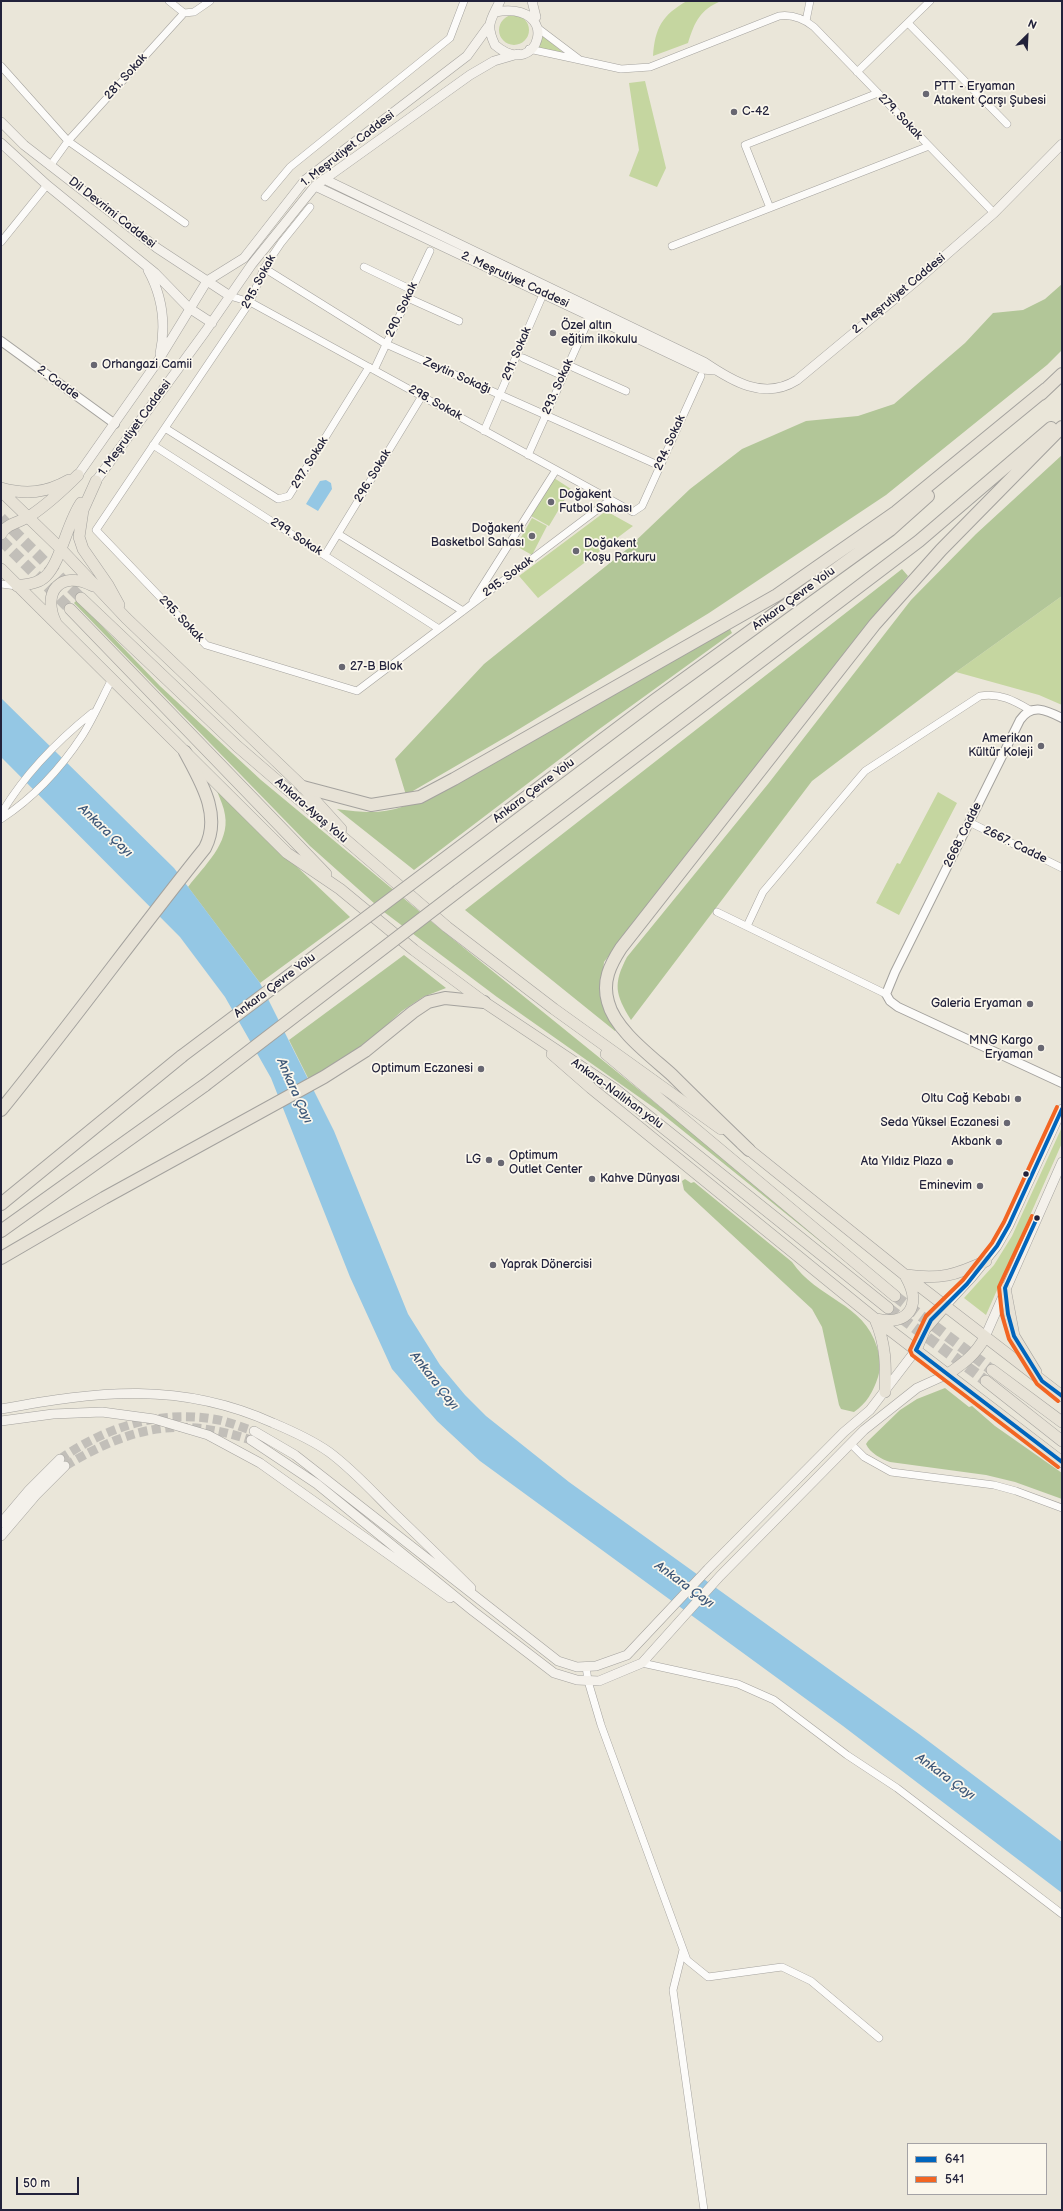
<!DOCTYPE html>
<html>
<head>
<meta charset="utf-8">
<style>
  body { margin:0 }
  #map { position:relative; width:1063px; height:2211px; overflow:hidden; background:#eae6d9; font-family:"Balsamiq Sans",sans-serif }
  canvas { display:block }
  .frame { position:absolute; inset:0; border:2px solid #22223b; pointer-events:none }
  .legend { position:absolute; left:907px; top:2143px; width:140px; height:52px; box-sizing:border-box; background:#fbf7ec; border:1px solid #a4a2a5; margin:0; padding:5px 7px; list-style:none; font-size:12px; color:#22223b }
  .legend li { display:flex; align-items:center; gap:8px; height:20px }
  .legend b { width:20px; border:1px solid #a4a2a5 }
  .north { position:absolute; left:1007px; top:16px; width:40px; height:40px; -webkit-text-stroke:3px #fbf7ec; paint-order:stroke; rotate:24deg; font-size:11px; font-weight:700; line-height:16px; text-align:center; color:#22223b }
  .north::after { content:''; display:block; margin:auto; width:14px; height:18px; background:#22223b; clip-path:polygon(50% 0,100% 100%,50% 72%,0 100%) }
  .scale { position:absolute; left:16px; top:2177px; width:63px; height:18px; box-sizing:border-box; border:2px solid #22223b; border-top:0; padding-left:5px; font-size:12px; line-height:14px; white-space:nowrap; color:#22223b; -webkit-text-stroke:3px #fbf7ec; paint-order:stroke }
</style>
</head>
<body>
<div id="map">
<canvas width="1063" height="2211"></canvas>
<div class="frame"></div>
<ul class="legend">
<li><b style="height:5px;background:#0065bd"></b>641</li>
<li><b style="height:5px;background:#f26522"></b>541</li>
</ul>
<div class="north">N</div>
<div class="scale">50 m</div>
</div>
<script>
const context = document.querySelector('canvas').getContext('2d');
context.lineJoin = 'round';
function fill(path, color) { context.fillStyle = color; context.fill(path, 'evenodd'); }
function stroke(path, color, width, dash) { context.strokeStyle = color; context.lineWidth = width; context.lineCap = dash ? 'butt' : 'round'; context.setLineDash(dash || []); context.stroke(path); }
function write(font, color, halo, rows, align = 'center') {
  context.font = font + ' "Balsamiq Sans",sans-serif'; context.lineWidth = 3.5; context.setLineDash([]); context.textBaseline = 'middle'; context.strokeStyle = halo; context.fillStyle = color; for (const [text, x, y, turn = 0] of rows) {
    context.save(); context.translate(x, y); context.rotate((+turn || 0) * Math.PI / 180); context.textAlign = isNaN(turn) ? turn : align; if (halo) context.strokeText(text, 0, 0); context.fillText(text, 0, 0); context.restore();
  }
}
fill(new Path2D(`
  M687,1H721C700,10 695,21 688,43L653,56C655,28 662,15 687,1Z
  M499 30a15 15 0 1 1 30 0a15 15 0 1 1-30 0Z
  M543,36L566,55L537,48Z
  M645,81L666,168L657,187L629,176L639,150L629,83Z
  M554,478L571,489L549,526L531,516Z
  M606,511L633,526L538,598L519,576Z
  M532,518L547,526L532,555L516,546Z
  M1062,596V705L1039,695L956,672Z
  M938,792L957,803L899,915L876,903L897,863L900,864Z
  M1062,1127V1143L986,1315L964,1298L994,1265L1012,1236Z`), '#c5d6a0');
fill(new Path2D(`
  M1062,284V350L1047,365L886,495L709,613L511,734L406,795L395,759L484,664L626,550L690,489L742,449L806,421L858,416L894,404L965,343L993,313L1023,310L1045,299Z
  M1062,455V596L956,672L812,781L631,1020C615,994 613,984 627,957L768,784L911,600L976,534Z
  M902,569L908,576L852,643L604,962L602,981L617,1028L615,1031L465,910Z
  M77,600L160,686L261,780L443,931L895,1297L893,1300L656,1109L497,997L384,912L310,846L74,603Z
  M728,625L732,633L598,730L414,870L337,809C384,816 396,811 439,792Z
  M217,791L350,917L260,983L188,887C204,866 230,843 225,815C224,807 220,799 217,791Z
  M404,955L446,988L423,997L402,1011L369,1041L309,1080L289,1040Z
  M685,1179L691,1183L694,1182L792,1262C817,1299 864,1303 877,1347C880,1357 881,1368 878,1377C873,1392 867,1403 854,1412L841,1409L839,1405L822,1327L812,1309L689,1195L684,1190L682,1181Z
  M945,1388L969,1407L972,1406L995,1426L1062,1473V1499L1015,1482L986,1475L890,1462C881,1459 870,1453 866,1444L868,1441L900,1410L917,1399Z`), '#b2c698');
fill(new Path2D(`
  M326,480L331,483L332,489L318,511L306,504L320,481Z
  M1,698L174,868L260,983L334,1131L408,1314L440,1365L465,1395L486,1416L569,1482L919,1734L1062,1842V1893L843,1726L480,1461L437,1421L392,1369L350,1277L271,1078L225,997L180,937L1,757Z`), '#94c7e4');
stroke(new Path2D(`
  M60,1459C105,1428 157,1410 213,1419C227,1421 241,1427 254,1431
  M65,1466C131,1427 177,1416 251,1440`), '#c2bfb9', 9, [9, 4.5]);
stroke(new Path2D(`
  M1,518L81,598
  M1,540L70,609
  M895,1296L992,1370
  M888,1308L986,1381`), '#c2bfb9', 11, [11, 5.5]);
const minor = new Path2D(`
  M169,1L184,13
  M806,21L810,1
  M908,23L1007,124
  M529,49L580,60L539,29
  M580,60L621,69L650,67L779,16C793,14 804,19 814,27L994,213
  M1,66L68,141L185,223
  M857,72L930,1
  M50,166L68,141L184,13L194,12L210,1
  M265,197L290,167L450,38L464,1
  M310,207L281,243L264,268L250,302L96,530L206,645L357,691L610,500
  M770,208L745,145L878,93
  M1,242L47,185
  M672,246L929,146
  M364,267L412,290
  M264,268L386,344L660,466
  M230,296L250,302L633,512L642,506L701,376
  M408,298L459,321
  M523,358L563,376
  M568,365L626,391
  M374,370L430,251
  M165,428L278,499L289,496L369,367
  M484,431L541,299
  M153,445L439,629
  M528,455L589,319
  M338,534L463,611
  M325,555L422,396
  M1,584L17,586
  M473,601L556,470
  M1,814C24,775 56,742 92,713
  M1,819C33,798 61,768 82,736C93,719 102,698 112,679
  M969,822L1062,868
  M717,912L886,994
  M747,926L763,892L859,778L865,771L980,696C1000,693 1013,700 1030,710
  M851,1444L864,1457L891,1472L994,1485L1016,1491L1062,1508
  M642,1663L738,1684L774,1700L847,1755L897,1788L1062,1914
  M586,1666L588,1681L601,1725L687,1960L708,1977L782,1967L811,1981L879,2038
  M683,1950L673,1990L704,2210`);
const tertiary = new Path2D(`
  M1,341L115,424
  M1062,718C1046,710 1032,703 1020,720L895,972L886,994L890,1001L898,1007L1062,1083`);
const secondary = new Path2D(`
  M532,1L536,17
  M495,12C564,0 539,83 495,45C485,24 491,20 500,1
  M1,122L24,145L157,248L230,296
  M1,143L47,185L155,273L189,308L212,323
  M324,179L704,362C732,381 764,401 797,380L915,282L994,213L1062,144
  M315,186L702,369L714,370
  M148,270C163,297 166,325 160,354
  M78,475L158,361L207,281L244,258L305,180L467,56L488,27
  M96,481L205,332L252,264L315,186L470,75L494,61L518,54
  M945,1306L972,1277L997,1246L1009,1225L1062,1109
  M985,1337L1062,1162
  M1,1409C98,1391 180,1381 273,1423C292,1431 312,1440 329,1452C352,1469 371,1490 391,1510C418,1536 445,1562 471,1588
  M1,1421L53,1414L102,1412L154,1419L208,1435L260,1463L450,1598
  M254,1431L295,1455L558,1661L577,1667L596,1666L627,1655L708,1569L844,1432L870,1410L916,1350
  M251,1440L317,1484L473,1611L554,1673L577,1680L599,1681L642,1663L720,1576L864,1430L917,1388L948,1374
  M1,1523L29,1490L60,1459
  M1,1536L36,1495L65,1466`);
const trunk = new Path2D(`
  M96,481L83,510L79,537L83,549L108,585L119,605
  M1,488C26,495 46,493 69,480
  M1,491L60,548L126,618L303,787L341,829
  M1,534C7,523 21,522 30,516C48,504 63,490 78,475
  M1,569L287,853L340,889L414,950L484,1002L616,1090L888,1308
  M17,586C27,584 38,584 46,576C61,561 67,523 81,503
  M81,598L237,746L447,927L554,1009L721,1129
  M70,609L326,874
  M56,623C41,592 61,569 93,586
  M552,1054L591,1088L874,1318L1062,1462
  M606,1054L895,1296
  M742,1144L905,1275L1062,1396
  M906,1275C940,1280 956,1275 986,1261
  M1005,1288L1014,1336L1036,1372
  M875,1319C886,1344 886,1365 885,1392
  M877,1319C909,1326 922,1305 906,1277
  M916,1350L925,1329L945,1306
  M992,1370L1062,1422
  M948,1374C964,1363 976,1354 985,1337
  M986,1381L1062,1441`);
const motorway = new Path2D(`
  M1041,394L1062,374
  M303,787L371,805L420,797L454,779L777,595L896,512L1046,389
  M436,865L655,700L890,530L928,496
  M458,891L919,541L1051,428
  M1,1110C71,1024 136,934 205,848C222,815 201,782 185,752
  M749,1150C723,1125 697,1100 672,1075C651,1056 615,1030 608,1002C602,981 610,965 621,948L875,624L941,550L1062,427
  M1,1204L182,1056
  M1,1231L205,1085
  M1,1258L104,1198L324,1077L365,1051L413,1012L428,1002L445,998L484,1002`);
stroke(minor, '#a4a29e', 8);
stroke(tertiary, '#a4a29e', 10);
stroke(secondary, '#a4a29e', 10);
stroke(trunk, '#a4a29e', 12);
stroke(motorway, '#a4a29e', 14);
stroke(minor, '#fcfbf9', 7);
stroke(tertiary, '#fcfbf9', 8);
stroke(secondary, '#f4f1eb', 9);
stroke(trunk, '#e7e2d6', 11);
stroke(motorway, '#e7e2d6', 12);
const motorwayBridge = new Path2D(`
  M182,1056L436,865
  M205,1085L458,891`);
stroke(motorwayBridge, '#a4a29e', 14, []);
stroke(motorwayBridge, '#e7e2d6', 12);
stroke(new Path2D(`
  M1062,1109L1009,1225L997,1246L967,1284L931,1320L916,1350L1062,1462
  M1037,1218L1005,1288L1008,1314L1014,1336L1042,1381L1062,1396`), '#0065bd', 4);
stroke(new Path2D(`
  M1057,1107L1004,1222L992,1243L963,1280L926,1316L910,1350L912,1355L1058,1467
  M1032,1216L999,1287L1002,1315L1009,1339L1037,1384L1058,1401`), '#f26522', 4);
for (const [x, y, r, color] of [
  [926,94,4,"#686772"],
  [734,112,4,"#686772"],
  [553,333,4,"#686772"],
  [94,365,4,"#686772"],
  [551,502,4,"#686772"],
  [532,536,4,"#686772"],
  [576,551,4,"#686772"],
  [342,667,4,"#686772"],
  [1041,746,4,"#686772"],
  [1030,1004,4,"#686772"],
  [1041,1048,4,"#686772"],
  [481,1069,4,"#686772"],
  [1018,1099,4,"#686772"],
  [1007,1123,4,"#686772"],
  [999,1142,4,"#686772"],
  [489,1160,4,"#686772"],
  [950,1162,4,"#686772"],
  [501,1163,4,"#686772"],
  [1026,1174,3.5,"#22223b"],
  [592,1179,4,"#686772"],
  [980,1186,4,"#686772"],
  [1037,1218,3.5,"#22223b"],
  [493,1265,4,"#686772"]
]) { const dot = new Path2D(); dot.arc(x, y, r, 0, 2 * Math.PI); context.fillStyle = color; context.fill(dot); stroke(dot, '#fbf7ec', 1.5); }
write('12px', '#22223b', '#fbf7ec', [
  ["281. Sokak",126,77,-48],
  ["279. Sokak",900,117,46],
  ["1. Meşrutiyet Caddesi",348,149,-38],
  ["Dil Devrimi Caddesi",112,213,38],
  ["2. Meşrutiyet Caddesi",515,280,25],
  ["295. Sokak",259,282,-62],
  ["2. Meşrutiyet Caddesi",899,294,-40],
  ["290. Sokak",402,310,-65],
  ["291. Sokak",517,354,-67],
  ["Zeytin Sokağı",457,376,24],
  ["2. Cadde",58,383,36],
  ["293. Sokak",558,387,-66],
  ["298. Sokak",435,403,29],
  ["1. Meşrutiyet Caddesi",135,428,-54],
  ["294. Sokak",670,443,-66],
  ["297. Sokak",310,463,-58],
  ["296. Sokak",373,476,-59],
  ["299. Sokak",296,537,33],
  ["295. Sokak",508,577,-37],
  ["Ankara Çevre Yolu",794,599,-36],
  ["295. Sokak",181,619,46],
  ["Ankara Çevre Yolu",534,791,-37],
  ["Ankara-Ayaş Yolu",311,811,41],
  ["2668. Cadde",963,835,-64],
  ["2667. Cadde",1015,845,26],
  ["Ankara Çevre Yolu",275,986,-37],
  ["Ankara-Nallıhan yolu",617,1094,36]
]);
write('12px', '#22223b', '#fbf7ec', [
  ["PTT - Eryaman",934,87,"left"],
  ["Atakent Çarşı Şubesi",934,101,"left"],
  ["C-42",742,112,"left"],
  ["Özel altın",561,326,"left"],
  ["eğitim ilkokulu",561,340,"left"],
  ["Orhangazi Camii",102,365,"left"],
  ["Doğakent",559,495,"left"],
  ["Futbol Sahası",559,509,"left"],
  ["Doğakent",524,529],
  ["Basketbol Sahası",524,543],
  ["Doğakent",584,544,"left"],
  ["Koşu Parkuru",584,558,"left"],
  ["27-B Blok",350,667,"left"],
  ["Amerikan",1033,739],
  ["Kültür Koleji",1033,753],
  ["Galeria Eryaman",1022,1004],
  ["MNG Kargo",1033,1041],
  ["Eryaman",1033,1055],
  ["Optimum Eczanesi",473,1069],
  ["Oltu Cağ Kebabı",1010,1099],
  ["Seda Yüksel Eczanesi",999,1123],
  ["Akbank",991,1142],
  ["Optimum",509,1156,"left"],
  ["Outlet Center",509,1170,"left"],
  ["LG",481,1160],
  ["Ata Yıldız Plaza",942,1162],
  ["Kahve Dünyası",600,1179,"left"],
  ["Eminevim",972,1186],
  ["Yaprak Dönercisi",501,1265,"left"]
], 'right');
write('italic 13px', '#3d5778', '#fbf7ec', [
  ["Ankara Çayı",105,831,44],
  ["Ankara Çayı",294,1091,66],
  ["Ankara Çayı",434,1381,52],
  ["Ankara Çayı",684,1585,36],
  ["Ankara Çayı",945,1777,36]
]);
</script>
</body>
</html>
